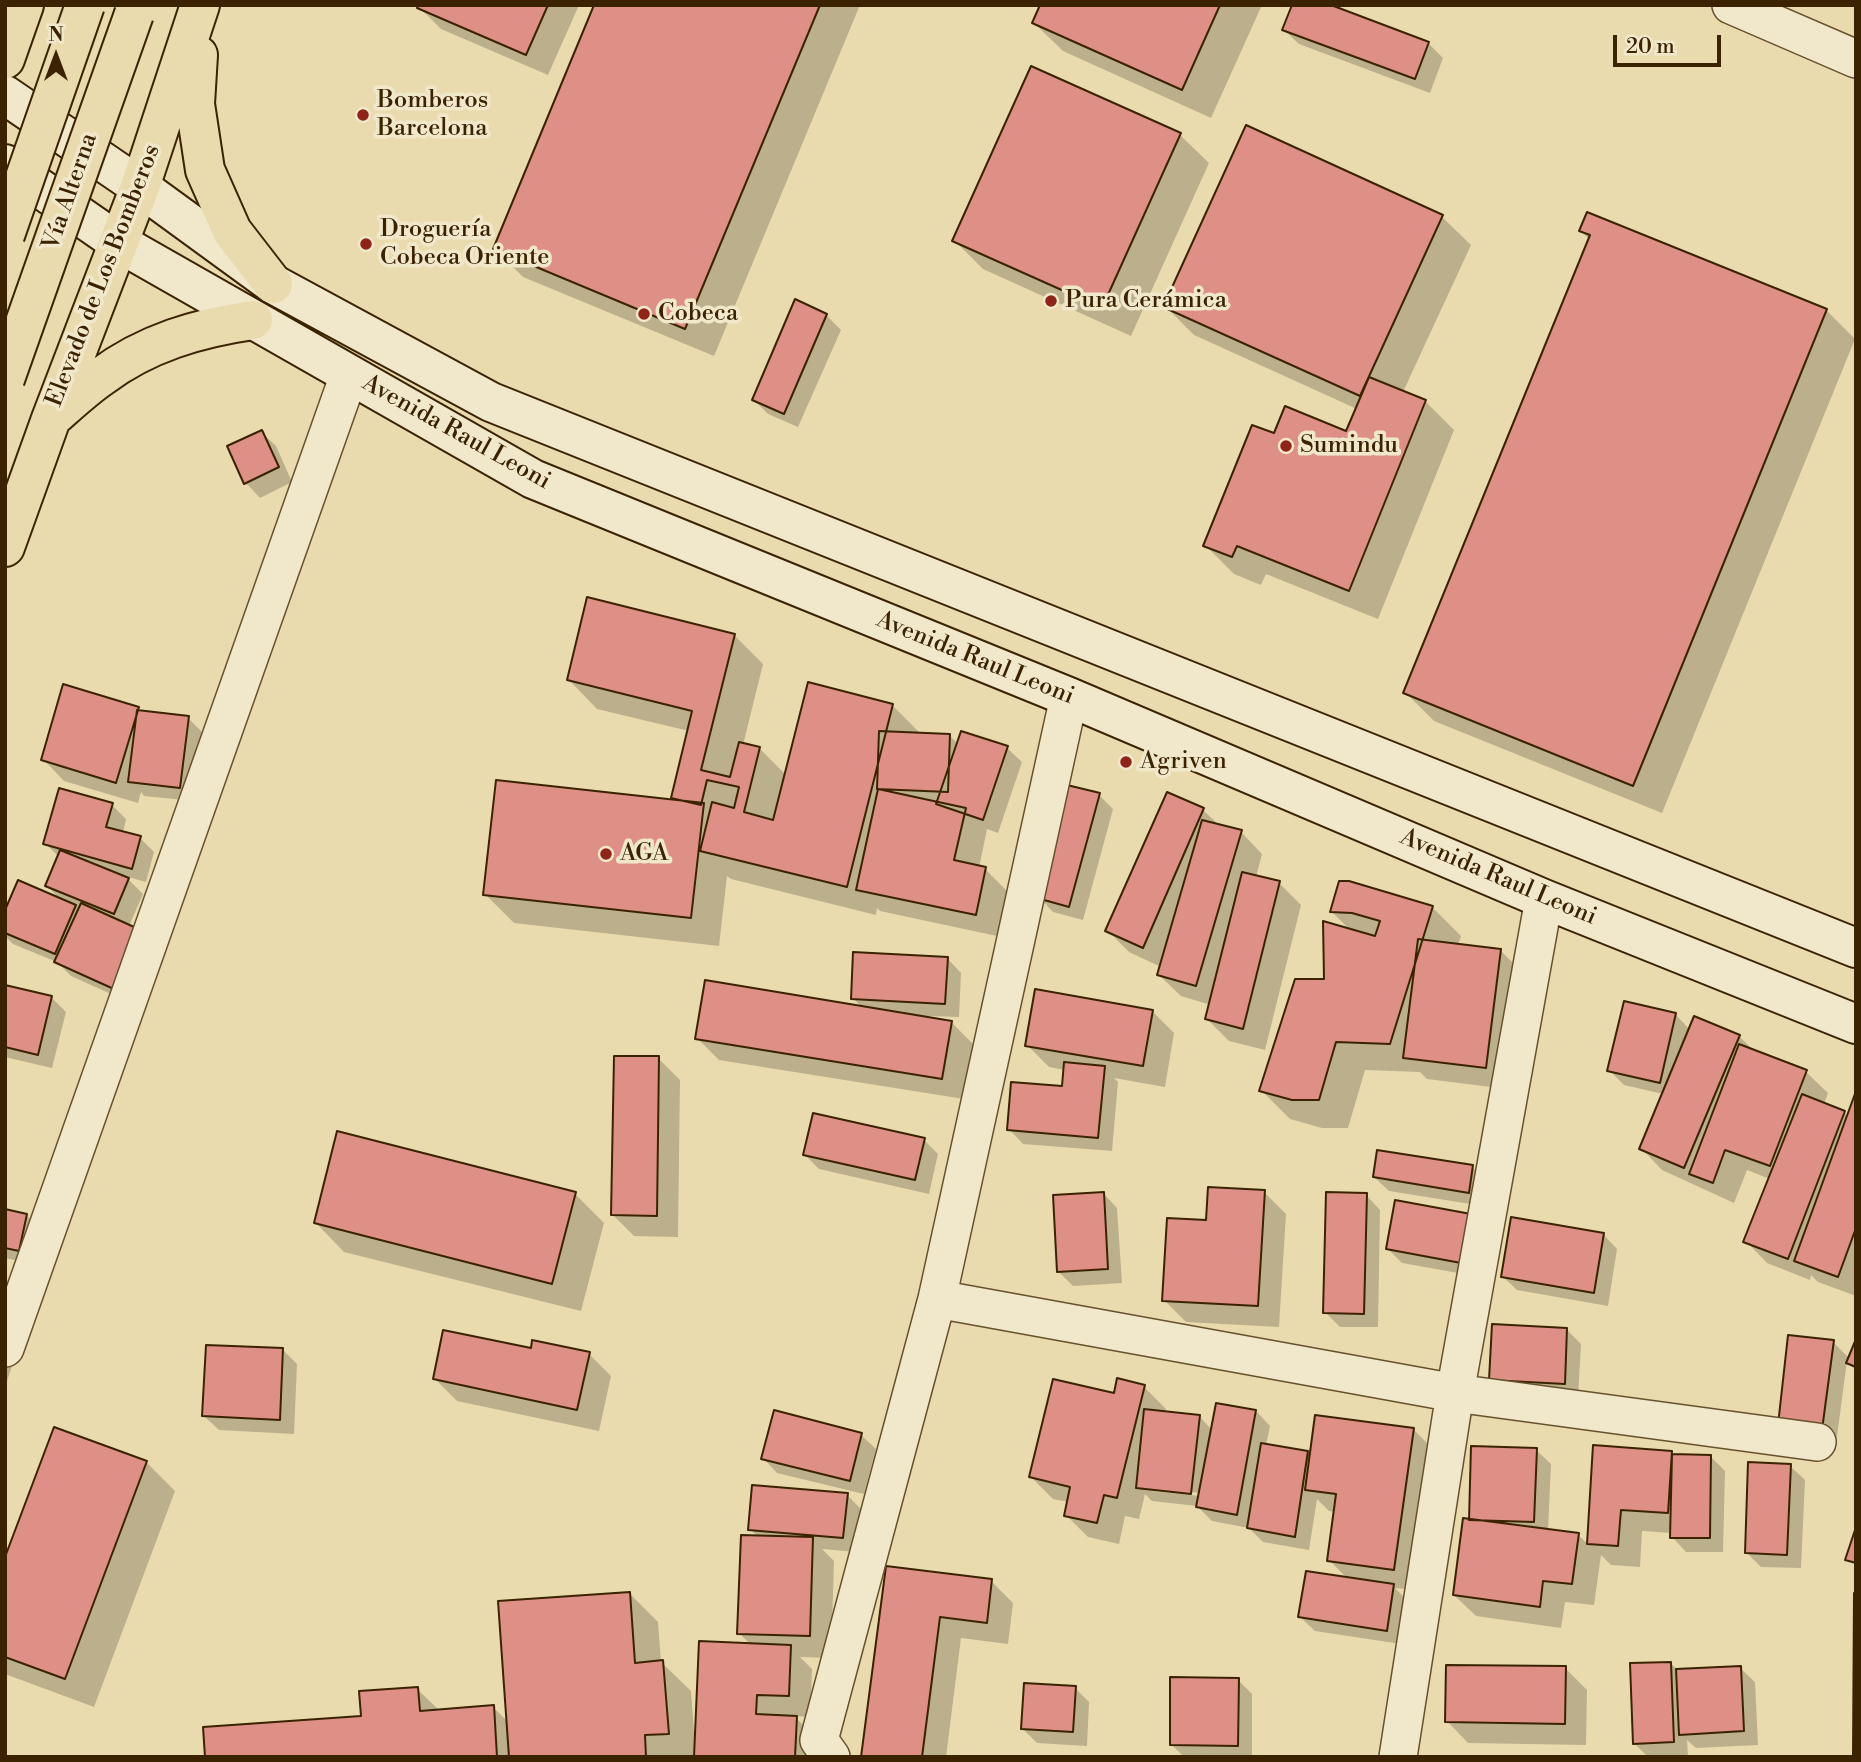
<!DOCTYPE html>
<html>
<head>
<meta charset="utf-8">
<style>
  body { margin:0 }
  #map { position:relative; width:1861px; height:1762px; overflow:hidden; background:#eadbaf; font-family:"Libre Bodoni",serif }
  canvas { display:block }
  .frame { position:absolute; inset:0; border:7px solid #3b2302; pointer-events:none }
  .north { position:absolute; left:21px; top:21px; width:70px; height:70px; -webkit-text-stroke:5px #f1e8cb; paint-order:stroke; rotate:0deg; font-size:19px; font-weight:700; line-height:28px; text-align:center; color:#3b2302 }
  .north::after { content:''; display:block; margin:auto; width:24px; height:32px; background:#3b2302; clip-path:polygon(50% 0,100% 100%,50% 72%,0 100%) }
  .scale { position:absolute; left:1613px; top:35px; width:108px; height:32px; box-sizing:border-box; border:4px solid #3b2302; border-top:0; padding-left:9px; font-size:21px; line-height:24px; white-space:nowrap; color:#3b2302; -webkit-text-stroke:5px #f1e8cb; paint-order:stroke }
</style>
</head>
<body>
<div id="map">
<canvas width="1861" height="1762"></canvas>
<div class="frame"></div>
<div class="north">N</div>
<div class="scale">20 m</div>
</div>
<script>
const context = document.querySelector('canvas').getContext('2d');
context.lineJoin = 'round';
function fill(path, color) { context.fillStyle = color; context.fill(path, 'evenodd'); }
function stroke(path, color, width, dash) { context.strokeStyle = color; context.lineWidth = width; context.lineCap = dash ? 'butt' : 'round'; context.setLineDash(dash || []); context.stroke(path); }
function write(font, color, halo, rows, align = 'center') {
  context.font = font + ' "Libre Bodoni",serif'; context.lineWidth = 7; context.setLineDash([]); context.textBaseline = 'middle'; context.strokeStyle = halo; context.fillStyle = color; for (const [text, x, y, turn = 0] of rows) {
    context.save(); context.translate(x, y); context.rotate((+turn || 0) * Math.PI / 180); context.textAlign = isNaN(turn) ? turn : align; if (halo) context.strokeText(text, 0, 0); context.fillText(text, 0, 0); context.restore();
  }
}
fill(new Path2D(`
  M420,5H579L548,75L441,29L419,7Z
  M596,5H860L714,356L523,277L495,249Z
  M1042,5H1262L1211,118L1063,51L1034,23Z
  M1284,30L1428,43L1443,58L1430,93L1299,44Z
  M1180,135L1209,163L1131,336L983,269L954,240Z
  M1442,217L1471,245L1403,392L1425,401L1454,430L1378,619L1266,574L1261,585L1234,574L1205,545L1275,436L1347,433L1357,409L1194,335L1165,306Z
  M1581,231L1826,310L1855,339L1662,813L1434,721L1405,692L1590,240Z
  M826,315L841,330L798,427L768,414L754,400Z
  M261,432L276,446L292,482L260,498L246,483L229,447Z
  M734,635L763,664L743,745L760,749L786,775L892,705L921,734L949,735L958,744L1007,748L1022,762L998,833L987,829L979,868L985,869L1007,891L997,936L880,911L877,908L876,915L731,879L727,876L719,946L514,923L485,894L678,802L673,797L689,731L597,709L569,680Z
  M138,709L142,713L188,718L202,732L194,801L144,796L141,792L138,803L64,781L43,759Z
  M1168,794L1203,810L1220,826L1241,832L1262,854L1256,877L1279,883L1301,905L1265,1050L1229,1041L1207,1019L1211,1005L1181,996L1159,975L1161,967L1129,952L1107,930Z
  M1099,795L1113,809L1083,920L1053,912L1039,897Z
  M112,805L126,819L123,833L140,838L154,852L146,882L125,876L143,894L129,926L131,1003L71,976L57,962L13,944L5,936V914L61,900L47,886L59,857L45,843Z
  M1432,907L1461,936L1458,945L1500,950L1522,972L1507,1089L1427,1079L1420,1072L1365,1070L1348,1128H1322L1290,1119L1261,1090L1326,981L1351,931L1332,912Z
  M947,958L961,973L959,1017L928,1016L927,1018L951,1022L973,1044L964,1099L719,1060L697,1038L862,1008L853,998Z
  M5,986L52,998L66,1012L52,1068L5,1057Z
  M1625,1003L1676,1015L1690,1030L1695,1018L1739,1036L1756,1053L1806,1072L1828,1093L1824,1104L1844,1112L1848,1116L1856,1096V1296L1818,1282L1811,1275L1810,1280L1767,1263L1746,1241L1770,1179L1747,1170L1734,1203L1662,1170L1641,1148L1663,1094L1624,1085L1609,1070Z
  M1152,1011L1174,1033L1165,1087L1114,1078L1118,1082L1112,1151L1023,1144L1009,1129L1064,1088L1065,1070L1049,1067L1027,1045Z
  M658,1058L680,1080L678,1237L634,1236L612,1214Z
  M924,1140L938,1154L929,1194L819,1169L805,1155Z
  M1472,1167L1487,1181L1483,1206L1389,1191L1374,1177Z
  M1264,1192L1286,1214L1279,1327L1186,1322L1164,1300L1208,1222Z
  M1103,1193L1117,1208L1122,1283L1073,1286L1059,1272Z
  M575,1194L604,1223L581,1311L344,1252L316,1223Z
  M1366,1195L1380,1210L1378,1327H1340L1325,1312Z
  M1396,1202L1475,1276L1402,1263L1387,1248Z
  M5,1211L27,1216L41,1230L33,1264L5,1258Z
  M1603,1234L1617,1249L1608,1306L1517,1290L1502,1276Z
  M5,1315L23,1333L7,1381L5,1380Z
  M1567,1330L1581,1344L1578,1397L1490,1379Z
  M1833,1342L1850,1359L1856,1343V1371L1847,1361L1836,1444L1794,1439Z
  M283,1350L297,1364L294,1434L219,1430L204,1416Z
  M532,1350L589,1354L611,1376L599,1431L457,1401L435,1379Z
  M1144,1387L1166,1409L1165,1413L1199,1416L1212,1430L1256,1411L1270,1426L1266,1445L1307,1452L1311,1456L1413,1429L1435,1451L1415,1590L1395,1588L1408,1601L1401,1644L1315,1631L1300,1617L1348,1579L1329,1560L1335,1512L1329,1511L1317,1499L1309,1550L1263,1542L1249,1528L1212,1521L1197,1506L1152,1501L1145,1494L1139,1519L1125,1516L1119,1544L1088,1537L1066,1515L1069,1502L1053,1499L1031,1477L1115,1395ZM1151,1487L1200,1493V1496L1151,1491Z
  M861,1435L876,1449L864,1494L777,1473L763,1458Z
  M1595,1447L1671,1452L1675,1456L1711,1457L1725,1471L1723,1552H1686L1672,1537V1533L1642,1531L1640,1567L1611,1565L1601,1555L1594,1605L1565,1602L1561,1628L1476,1616L1454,1595L1470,1521L1536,1450L1551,1464L1548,1531L1578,1535L1589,1545Z
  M146,1462L175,1491L94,1707L5,1674V1562Z
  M1790,1466L1805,1480L1801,1568L1761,1567L1746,1552Z
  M847,1495L861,1509L857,1552L822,1549L834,1561L831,1658L800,1657L812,1669L810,1717L794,1716L818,1740L817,1757H207L363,1718L417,1689L440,1711L493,1707L508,1722L629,1593L658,1622L661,1662L691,1691L694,1731H697L751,1645L739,1633L758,1537L750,1529Z
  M888,1568L991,1581L1013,1603L1008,1644L961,1638L946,1757H863Z
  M1856,1616V1757H1854Z
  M1670,1663L1678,1670L1740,1668L1755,1682L1758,1745L1696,1748L1687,1740L1688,1756L1648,1757L1634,1743Z
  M1565,1668L1587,1690L1586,1745L1468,1743L1447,1721Z
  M1238,1680L1252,1694V1757H1184L1172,1745Z
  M1075,1688L1089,1702L1087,1746L1037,1743L1022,1728Z`), '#0003');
const building = new Path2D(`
  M418,5H548L526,55L417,8Z
  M594,5H820L685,329L493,249Z
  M1040,5H1220L1182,90L1032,23Z
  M1292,5H1331L1429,42L1415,79L1282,30Z
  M1031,66L1181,133L1102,308L952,241Z
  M1246,125L1443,215L1360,396L1163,307Z
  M1587,212L1827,309L1633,786L1403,693L1590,235L1579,231Z
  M795,299L827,314L784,414L752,400Z
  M1369,377L1426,400L1349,591L1237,546L1232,557L1203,546L1252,425L1274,433L1285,406L1346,431Z
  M262,430L279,467L244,484L227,446Z
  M587,597L735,634L701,770L730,777L739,742L760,747L744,812L773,820L808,682L893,704L847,887L700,851L712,802L734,808L739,787L707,780L701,805L671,798L692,711L567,680Z
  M63,684L139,707L116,783L41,760Z
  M137,710L189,716L180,788L128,782Z
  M879,731L950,734L948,792L877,789Z
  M961,731L1008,746L983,820L936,804Z
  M496,780L704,803L691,918L483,895Z
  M1067,785L1100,793L1069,907L1037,898Z
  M59,788L113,803L106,827L141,836L132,869L43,844Z
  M878,789L966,808L954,860L986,867L976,915L856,890Z
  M1167,792L1204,808L1143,948L1105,931Z
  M1202,820L1242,830L1196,986L1157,975Z
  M60,850L129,878L114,914L45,886Z
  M1242,872L1280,881L1243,1029L1205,1019Z
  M18,880L76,905L55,954L5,933V910Z
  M1339,881H1349L1433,906L1390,1044L1336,1042L1319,1100H1292L1259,1091L1295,979H1324L1323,921L1375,936L1380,921L1352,913L1330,912Z
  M81,903L143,931L116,990L54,962Z
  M1418,939L1501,949L1486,1068L1403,1058Z
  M853,952L948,957L945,1004L851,999Z
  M705,980L952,1021L942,1079L695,1039Z
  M5,985L52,996L38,1055L5,1047Z
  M1035,989L1153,1010L1143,1066L1025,1046Z
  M1624,1001L1676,1013L1660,1083L1607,1071Z
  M1694,1016L1740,1035L1684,1168L1639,1149Z
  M1739,1044L1807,1070L1770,1166L1725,1150L1713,1183L1689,1174Z
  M614,1056H659L657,1216L611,1215Z
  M1064,1062L1105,1066L1098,1138L1007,1130L1011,1082L1062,1086Z
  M1856,1091V1228L1838,1277L1794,1261Z
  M1802,1094L1845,1111L1788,1259L1743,1242Z
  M813,1113L925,1138L915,1180L803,1155Z
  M337,1131L576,1192L552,1284L314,1223Z
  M1377,1150L1473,1165L1469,1193L1373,1177Z
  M1208,1187L1265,1190L1258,1306L1162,1301L1167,1218L1206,1220Z
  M1104,1192L1108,1269L1057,1272L1053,1195Z
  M1326,1192L1367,1193L1364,1314L1323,1313Z
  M1395,1200L1471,1214L1461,1263L1386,1249Z
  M5,1209L27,1214L19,1251L5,1248Z
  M1511,1217L1604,1233L1594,1293L1501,1277Z
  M1492,1324L1567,1328L1565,1384L1489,1380Z
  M443,1330L531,1348L532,1340L590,1352L577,1410L433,1379Z
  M1788,1335L1834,1340L1822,1430L1778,1425Z
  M1856,1339V1367L1846,1363Z
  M206,1345L283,1348L280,1420L202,1416Z
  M1117,1378L1145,1385L1117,1498L1104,1495L1097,1523L1064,1516L1070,1487L1029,1477L1053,1379L1114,1393Z
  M1216,1403L1256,1410L1237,1515L1196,1507Z
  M1144,1409L1200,1415L1191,1494L1136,1488Z
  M774,1410L862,1433L850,1481L761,1459Z
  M1315,1415L1414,1428L1394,1570L1327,1561L1336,1494L1305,1490Z
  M54,1427L147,1461L65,1679L5,1657V1557Z
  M1261,1443L1308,1451L1295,1537L1247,1528Z
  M1593,1445L1672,1451L1668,1513L1621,1510L1618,1546L1587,1544Z
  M1471,1446L1537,1448L1534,1522L1469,1520Z
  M1672,1454L1711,1455L1710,1538H1670Z
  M1748,1462L1791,1464L1787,1555L1745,1553Z
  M752,1485L848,1493L843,1538L748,1530Z
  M1463,1518L1579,1533L1572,1584L1543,1581L1540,1607L1453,1595Z
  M1856,1527V1563L1845,1560Z
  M741,1535L813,1537L810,1636L737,1634Z
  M886,1566L992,1579L987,1623L940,1617L922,1757H861Z
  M1306,1571L1394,1584L1387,1631L1298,1617Z
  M630,1592L635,1663L663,1660L669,1734L645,1735L646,1757H509L498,1601Z
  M1854,1593L1856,1757H1853Z
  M699,1641L791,1645L789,1696L757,1695L756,1714L797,1716L795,1757H694Z
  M1671,1662L1674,1742L1633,1744L1630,1663Z
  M1446,1665L1566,1666L1565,1724L1445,1722Z
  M1741,1666L1744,1731L1679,1735L1676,1669Z
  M1170,1677L1239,1678L1238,1746L1170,1745Z
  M1024,1683L1076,1686L1073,1732L1021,1729Z
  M418,1687L420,1711L494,1705L497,1757H205L203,1727L361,1716L359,1691Z`);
fill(building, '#de9086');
stroke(building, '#3b2302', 2);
const minor = new Path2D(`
  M1731,5L1856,59
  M937,1299L1455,1393L1817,1442
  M5,1348L349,375
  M831,1757L819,1740L937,1299L1069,697
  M1398,1757L1455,1393L1544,899`);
const secondary = new Path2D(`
  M5,95L140,187L273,284L491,402L1856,948
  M5,164L119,243L533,479L1069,697L1544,899L1856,1024`);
const trunk = new Path2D(`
  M198,55L195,104L205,170L232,231L273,284
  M5,59L24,5
  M55,415C70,402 85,388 101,377C146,343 198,328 253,320
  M5,547L51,419L140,187L200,5`);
stroke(minor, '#67512d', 40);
stroke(secondary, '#3b2302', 42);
stroke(trunk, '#3b2302', 42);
stroke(minor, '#f1e8cb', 37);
stroke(secondary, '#f1e8cb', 38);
stroke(trunk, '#eadbaf', 38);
const trunkBridge = new Path2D(`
  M5,235L85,5
  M5,379L134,14`);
stroke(trunkBridge, '#3b2302', 42, []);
stroke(trunkBridge, '#eadbaf', 38);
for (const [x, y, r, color] of [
  [363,115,7,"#8f2418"],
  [366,244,7,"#8f2418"],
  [1051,301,7,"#8f2418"],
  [644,314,7,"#8f2418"],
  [1286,446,7,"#8f2418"],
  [1126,762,7,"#8f2418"],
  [606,854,7,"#8f2418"]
]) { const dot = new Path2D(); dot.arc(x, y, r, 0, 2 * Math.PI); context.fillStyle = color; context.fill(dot); stroke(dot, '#f1e8cb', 2.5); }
write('24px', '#3b2302', '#f1e8cb', [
  ["Bomberos",377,101],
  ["Barcelona",377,129],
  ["Droguería",380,230],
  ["Cobeca Oriente",380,258],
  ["Pura Cerámica",1065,301],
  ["Cobeca",658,314],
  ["Sumindu",1300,446],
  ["Agriven",1140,762],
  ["AGA",620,854]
], 'left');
write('24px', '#3b2302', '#f1e8cb', [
  ["Vía Alterna",71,192,-71],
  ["Elevado de Los Bomberos",104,276,-69],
  ["Avenida Raul Leoni",456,433,29],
  ["Avenida Raul Leoni",975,659,22],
  ["Avenida Raul Leoni",1498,878,23]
]);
</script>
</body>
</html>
